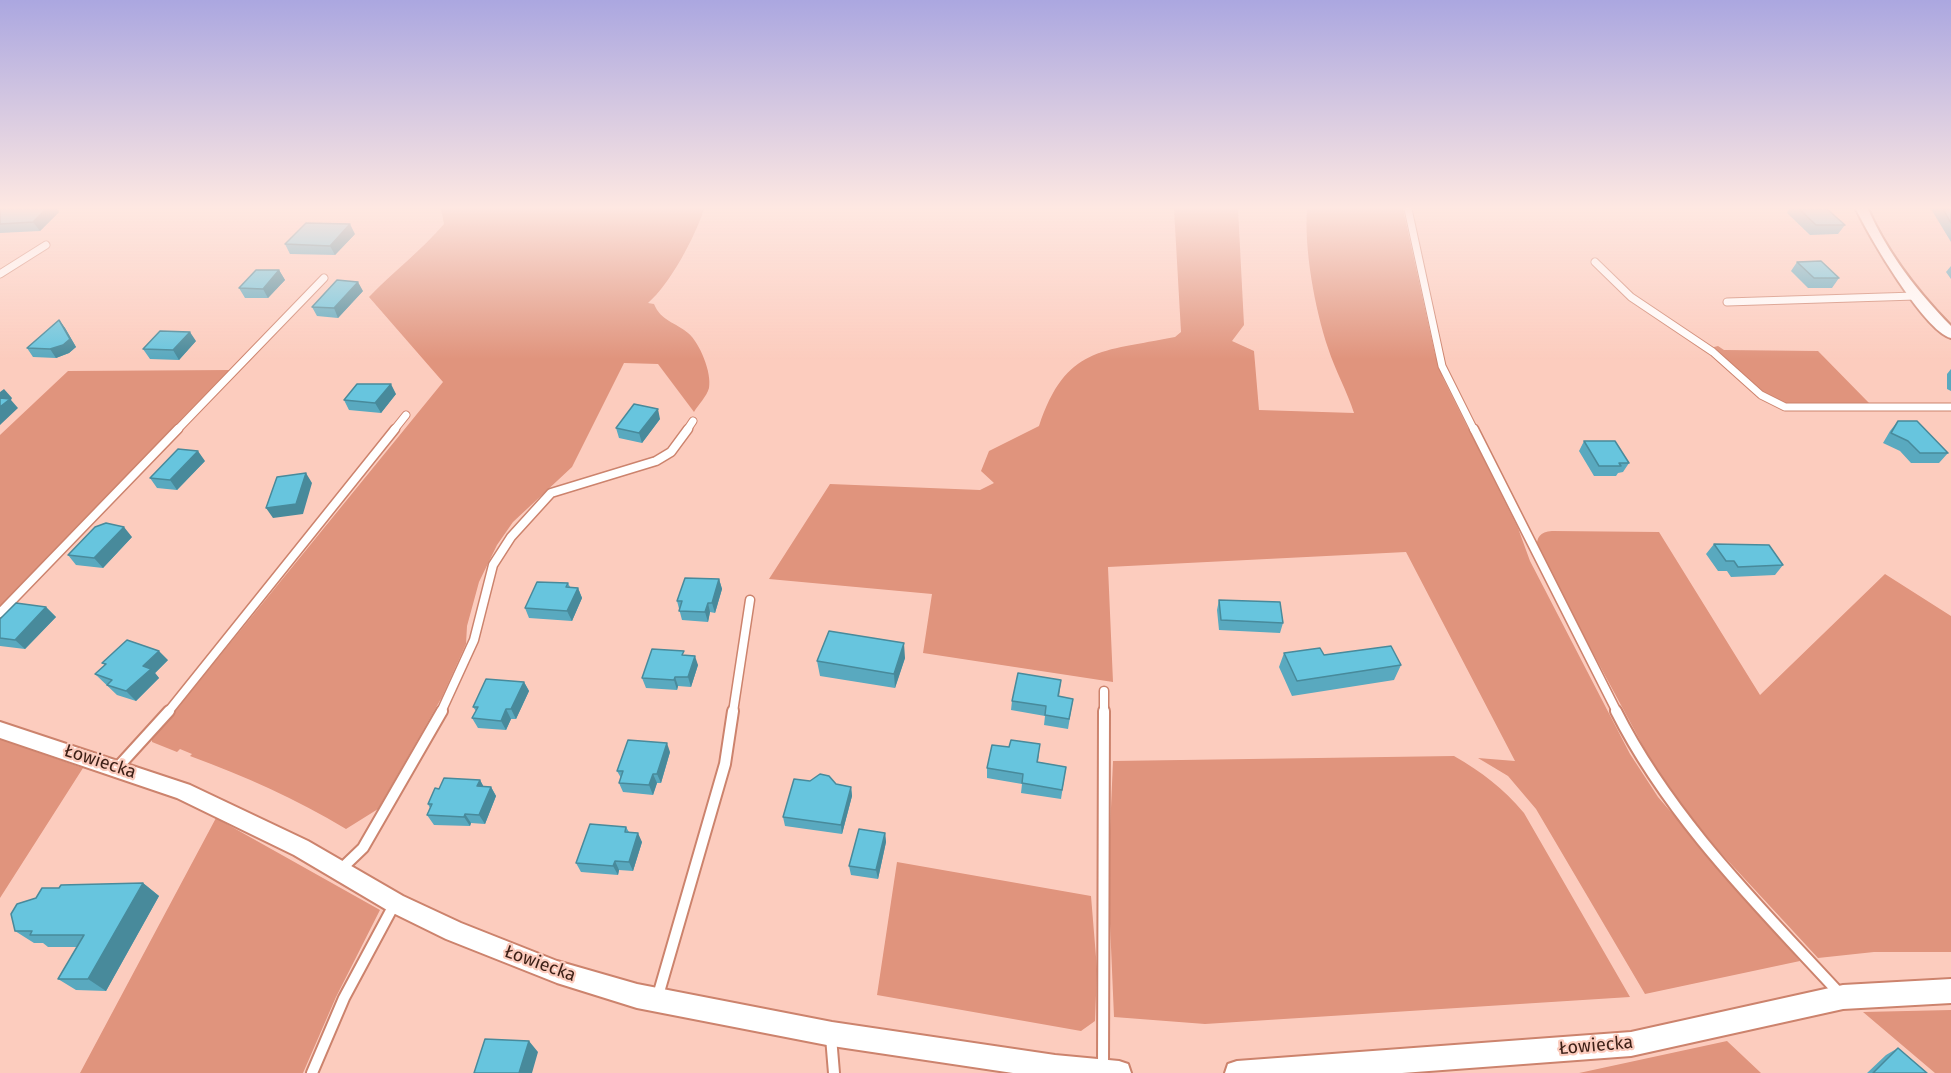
<!DOCTYPE html>
<html>
<head>
<meta charset="utf-8">
<style>
  body { margin:0 }
  canvas { display:block; background:#fcccbe }
</style>
</head>
<body>
<canvas width="1951" height="1073"></canvas>
<script>
const context = document.querySelector('canvas').getContext('2d');
context.lineJoin = 'round';
function fill(path, color) { context.fillStyle = color; context.fill(path, 'evenodd'); }
function stroke(path, color, width, dash) { context.strokeStyle = color; context.lineWidth = width; context.lineCap = dash ? 'butt' : 'round'; context.setLineDash(dash || []); context.stroke(path); }
function write(font, color, halo, rows, align = 'center') {
  context.font = font + ' "Fira Sans",sans-serif'; context.lineWidth = 4.5; context.setLineDash([]); context.textBaseline = 'middle'; context.strokeStyle = halo; context.fillStyle = color; for (const [text, x, y, turn = 0] of rows) {
    context.save(); context.translate(x, y); context.rotate((+turn || 0) * Math.PI / 180); context.textAlign = isNaN(turn) ? turn : align; if (halo) context.strokeText(text, 0, 0); context.fillText(text, 0, 0); context.restore();
  }
}
fill(new Path2D(`
  M441,209H704C695,237 670,284 648,303L654,304C661,321 675,322 688,333C700,343 712,373 709,388C707,396 698,405 694,412L658,364L624,363L572,467L513,522L497,545L479,582L467,626L466,644L442,697L378,809L346,829C296,799 245,776 190,756L192,754L180,749L177,752L152,742V739L443,382L369,297C393,272 421,251 444,224Z
  M1174,209H1238L1244,325L1232,341L1254,351L1259,410L1354,413C1347,391 1335,370 1328,348C1315,309 1304,250 1307,209H1403L1435,354L1443,378L1518,528L1530,561L1630,754L1658,797L1800,961L1645,994L1536,809L1508,776L1478,758L1515,761L1406,552L1108,567L1113,682L923,653L932,594L769,579L830,484L980,490L994,483L981,471L989,451L1039,426C1066,346 1101,352 1175,337L1181,332Z
  M1718,346L1724,350L1818,351L1870,404C1839,404 1795,412 1768,396C1747,384 1728,363 1710,348Z
  M232,370L0,607V435L68,371Z
  M1552,531L1659,532L1760,695L1885,574L1951,616V952H1874L1818,958L1718,850L1664,785L1537,549C1536,537 1540,532 1552,531Z
  M0,739L83,768L0,898Z
  M1454,756C1482,772 1503,788 1524,813L1630,997L1205,1024L1114,1017L1108,877L1113,761Z
  M216,818L380,910L336,997L303,1073H80Z
  M897,862L1091,896L1097,969L1095,1021L1081,1031L877,995Z
  M1951,1010V1073H1935L1863,1012Z
  M1727,1041L1761,1073H1579Z`), '#e0947d');
const laneFar2 = new Path2D(`
  M1408,209L1442,366L1474,430
  M1595,262L1631,297L1713,352L1761,395L1785,407H1951
  M0,274L46,245
  M1727,302L1915,296
  M177,430L324,278
  M394,430L406,415
  M687,430L693,421`);
const laneFar1 = new Path2D(`
  M1474,429L1617,712
  M0,613L178,429
  M168,712L395,429
  M441,712L474,640L493,565L511,537L551,493L656,461L671,452L688,429
  M733,712L750,600
  M1104,712V691`);
const lane = new Path2D(`
  M1616,711C1671,820 1759,906 1841,995
  M118,767L169,711
  M339,871L363,848L442,711
  M657,999L725,764L733,711
  M831,1037L834,1073
  M1103,1069L1104,711
  M312,1073L344,998L395,903`);
const street = new Path2D(`
  M1856,209H1868C1888,254 1917,291 1951,326V338C1925,332 1868,235 1856,209Z
  M0,722L190,785L308,841L403,896L461,923L557,961L637,984L832,1022L1055,1055L1119,1061L1128,1064L1131,1073H1013L832,1046L637,1008L557,983L446,939L387,910L294,855L177,798L0,738Z
  M1951,979V1003L1843,1009L1631,1056L1402,1073H1225L1228,1064L1237,1061L1631,1032L1843,985Z`);
stroke(laneFar2, '#cc836d', 9);
stroke(laneFar1, '#cc836d', 11);
stroke(lane, '#cc836d', 14);
stroke(street, '#cc836d', 4);
stroke(laneFar2, '#fff', 7);
stroke(laneFar1, '#fff', 8);
stroke(lane, '#fff', 10);
fill(street, '#fff');
fill(new Path2D(`
  M0,209H57L59,212L40,231L0,233Z
  M1789,209H1827L1845,225L1838,234L1810,235L1787,213Z
  M1931,209H1951V242Z
  M355,234L335,255L290,254L285,244Z
  M1797,262L1839,278L1832,288H1808L1791,271Z
  M1951,266V279L1946,272Z
  M279,270L285,280L268,298H245L239,288Z
  M363,291L338,318L317,316L312,307Z
  M59,320L65,328L76,347L69,353L56,358L33,357L27,348Z
  M196,341L179,360L150,359L143,349Z
  M1951,369V391L1947,389V374Z
  M396,394L381,413L349,410L344,400Z
  M660,419L642,443L619,438L616,428Z
  M1898,421L1948,453L1939,463H1911L1900,451L1883,443L1890,431Z
  M1584,441L1629,463L1623,472L1618,473L1616,476H1594L1579,451Z
  M205,461L177,490L157,488L150,478Z
  M132,537L103,568L76,565L68,555Z
  M1714,544L1783,565L1775,575L1731,577L1727,571H1718L1706,554Z
  M719,579L722,589L715,613L710,612L708,622L682,620L677,601Z
  M568,583L570,587L578,588L582,598L572,621L529,618L525,608Z
  M1219,600L1283,623L1280,633L1219,630L1217,610Z
  M46,607L56,617L25,649L0,646V619Z
  M1284,653L1401,665L1394,680L1292,696L1279,667Z
  M685,655L698,665L691,687L678,686L677,690L646,688L642,678Z
  M905,658L895,688L820,676L817,661Z
  M168,660L155,673L159,678L136,701L117,695L95,674L105,665L102,663Z
  M1061,680L1059,697L1073,699L1068,729L1044,725L1045,716L1011,710L1012,701Z
  M524,682L529,691L516,719H511L506,730L478,728L472,718L476,711L473,707Z
  M670,752L661,783H657L653,795L623,792L619,783L621,778L617,771Z
  M1039,754L1038,762L1066,767L1061,799L1021,793L1022,784L987,778V768Z
  M480,780L483,786L491,787L496,796L485,824L471,823L470,826L434,825L427,815L430,808L428,804L439,789Z
  M836,784L851,787L852,796L842,834L785,826L783,817Z
  M626,827L629,832L642,842L633,871L619,870L618,875L581,872L576,863Z
  M885,833L886,842L878,879L851,875L849,866Z
  M143,883L159,896L106,991L76,990L58,979L77,947H48L43,943H34L15,931L36,898L59,888Z
  M1898,1048L1927,1073H1867L1886,1055Z`), '#59a9bf');
fill(new Path2D(`
  M46,209H57L59,212L40,231L33,222Z
  M350,224L355,234L335,255L330,246Z
  M279,270L285,280L268,298L263,289Z
  M358,282L363,291L338,318L334,308Z
  M59,320L65,328L76,347L69,353L56,358L50,349Z
  M190,332L196,341L179,360L173,350Z
  M391,384L396,394L381,413L375,403Z
  M4,389L12,398L11,400L18,408L0,425V392Z
  M658,409L660,419L642,443L639,433Z
  M198,451L205,461L177,490L170,480Z
  M306,473L312,483L303,514L273,518L266,508Z
  M124,527L132,537L103,568L94,558Z
  M719,579L722,589L715,613L712,603Z
  M578,588L582,598L572,621L567,611Z
  M708,603L710,612L708,622L705,612Z
  M46,607L56,617L25,649L15,640Z
  M904,643L905,658L895,688L894,674Z
  M159,651L168,660L155,673L159,678L136,701L126,691L143,666Z
  M695,656L698,665L691,687L688,677Z
  M675,677L678,686L677,690L674,680Z
  M524,682L529,691L516,719L511,709Z
  M506,709L511,719L506,730L501,721Z
  M667,743L670,752L661,783L657,774Z
  M653,774L657,783L653,795L649,785Z
  M480,780L485,789L477,786Z
  M491,787L496,796L485,824L479,815Z
  M851,787L852,796L842,834L841,825Z
  M465,814L471,823L470,826L464,817Z
  M638,833L642,842L633,871L629,862Z
  M885,833L886,842L878,879L876,870Z
  M615,861L619,870L618,875L613,866Z
  M143,883L159,896L106,991L88,979Z
  M529,1041L538,1052L532,1073H519Z`), '#488a9b');
const building = new Path2D(`
  M0,209H46L33,222L0,224Z
  M1799,209H1827L1845,225H1816Z
  M1943,209H1951V223Z
  M306,223L350,224L330,246L285,244Z
  M1821,261L1839,278H1814L1797,262Z
  M256,270H279L263,289L239,288Z
  M337,280L358,282L334,308L312,307Z
  M59,320L70,339L63,345L50,349L27,348Z
  M160,331L190,332L173,350L143,349Z
  M357,384H391L375,403L344,400Z
  M0,398L10,399L0,407Z
  M634,404L658,409L639,433L616,428Z
  M1898,421H1917L1948,453H1920L1908,441L1891,433Z
  M1584,441H1615L1629,463H1619L1621,466H1599Z
  M178,449L198,451L170,480L150,478Z
  M306,473L296,504L266,508L277,477Z
  M106,523L124,527L94,558L68,555L95,527Z
  M1714,544L1769,545L1783,565L1738,567L1734,561H1726Z
  M685,578L719,579L712,603H708L705,612L679,611L682,601H677Z
  M537,582L568,583L566,587L578,588L567,611L525,608Z
  M1219,600L1280,602L1283,623L1221,620Z
  M16,603L46,607L15,640L0,638V619Z
  M829,631L904,643L894,674L817,661Z
  M127,640L159,651L143,666L151,669L126,691L107,685L112,680L95,674L106,664L102,663Z
  M1391,646L1401,665L1297,681L1284,653L1320,648L1324,655Z
  M652,649L684,651L682,655L695,656L688,677H675L674,680L642,678Z
  M1018,673L1061,680L1058,696L1073,699L1069,719L1045,715L1046,706L1012,701Z
  M486,679L524,682L511,709H506L501,721L472,718L478,707H473Z
  M628,740L667,743L657,774H653L649,785L619,783L623,771H617Z
  M1011,740L1040,744L1037,762L1066,767L1062,790L1022,783L1023,774L987,768L992,745L1009,747Z
  M820,774L829,776L836,784L851,787L841,825L783,817L794,779L810,781Z
  M444,778L480,780L477,786L491,787L479,815L465,814L464,817L427,815L432,804H428L435,788L439,789Z
  M590,824L626,827L625,832L638,833L629,862L615,861L613,866L576,863Z
  M859,829L885,833L876,870L849,866Z
  M143,883L88,979H58L84,935H30L32,931H15L11,914L17,904L36,898L42,888H59L61,885Z
  M485,1039L529,1041L519,1073H474Z
  M1898,1048L1927,1073H1873Z`);
fill(building, '#67c5de');
stroke(building, '#488a9b', 1.5);
const sky = context.createLinearGradient(0, 0, 0, 359);
sky.addColorStop(0, '#aba7e0');
sky.addColorStop(0.58, '#fee8e2');
sky.addColorStop(1, '#fee8e200');
context.fillStyle = sky;
context.fillRect(0, 0, 1951, 359);
write('18px', '#3c1f16', '#fcccbe', [
  ["Łowiecka",100,762,18],
  ["Łowiecka",540,964,20],
  ["Łowiecka",1596,1046,-5]
]);
</script>
</body>
</html>
